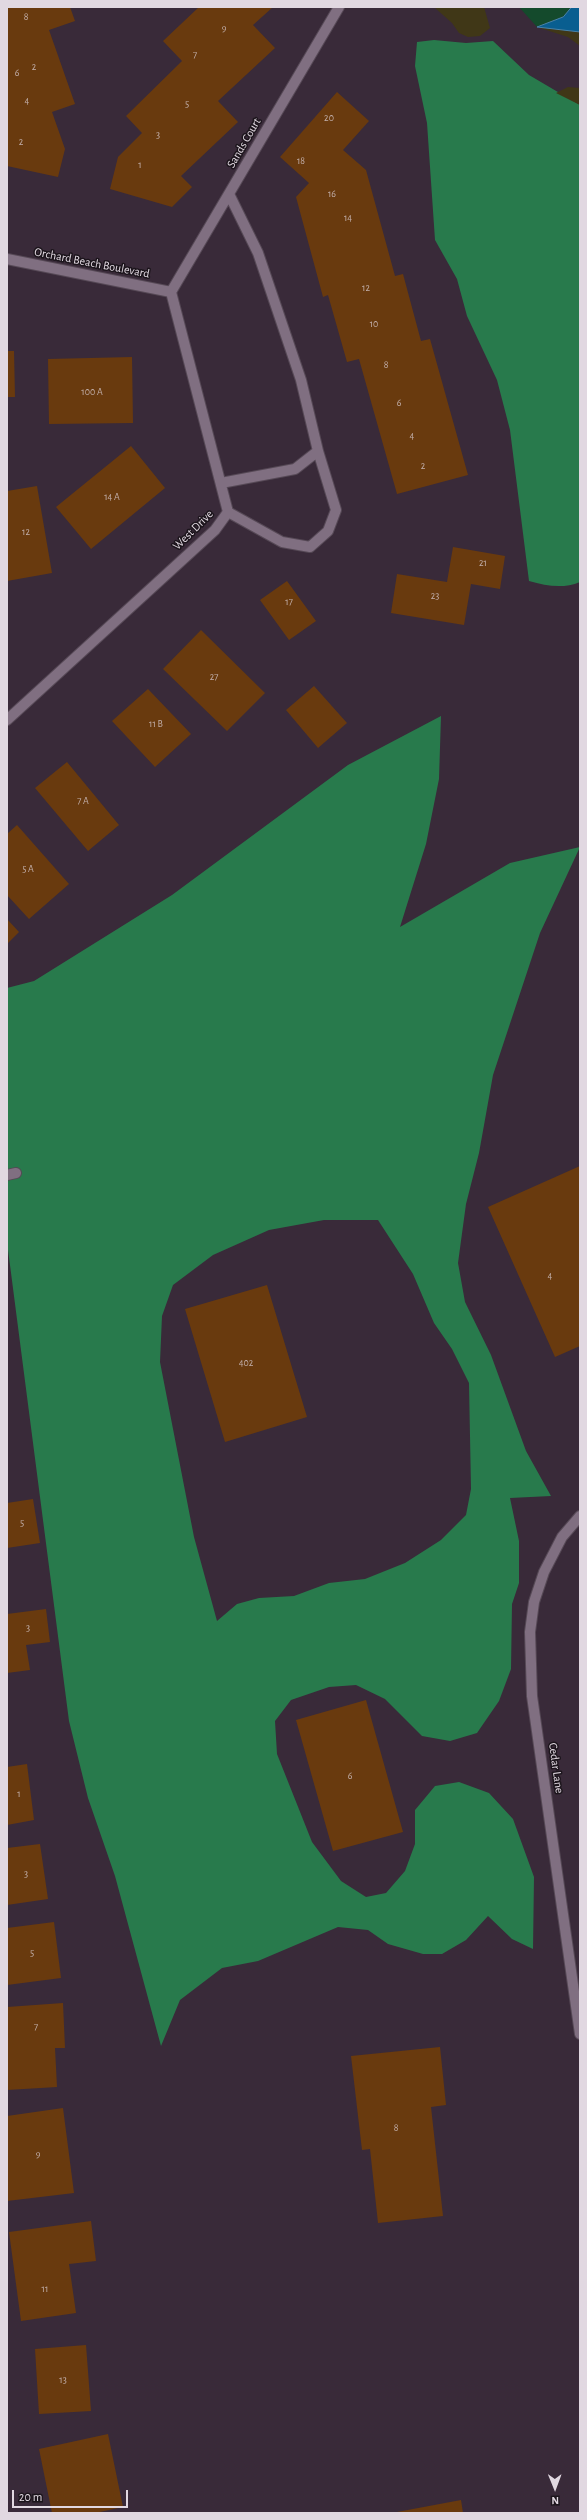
<!DOCTYPE html>
<html>
<head>
<meta charset="utf-8">
<style>
  body { margin:0 }
  #map { position:relative; width:587px; height:2520px; overflow:hidden; background:#392a39; font-family:"Alegreya Sans",sans-serif }
  canvas { display:block }
  .frame { position:absolute; inset:0; border:8px solid #e1d8e1; pointer-events:none }
  .north { position:absolute; left:535px; top:2468px; width:40px; height:40px; -webkit-text-stroke:3px #1c151c; paint-order:stroke; rotate:179deg; font-size:11px; font-weight:700; line-height:16px; text-align:center; color:#e1d8e1 }
  .north::after { content:''; display:block; margin:auto; width:14px; height:18px; background:#e1d8e1; clip-path:polygon(50% 0,100% 100%,50% 72%,0 100%) }
  .scale { position:absolute; left:12px; top:2490px; width:116px; height:18px; box-sizing:border-box; border:2px solid #e1d8e1; border-top:0; padding-left:5px; font-size:12px; line-height:14px; white-space:nowrap; color:#e1d8e1; -webkit-text-stroke:3px #1c151c; paint-order:stroke }
</style>
</head>
<body>
<div id="map">
<canvas width="587" height="2520"></canvas>
<div class="frame"></div>
<div class="north">N</div>
<div class="scale">20 m</div>
</div>
<script>
const context = document.querySelector('canvas').getContext('2d');
context.lineJoin = 'round';
function fill(path, color) { context.fillStyle = color; context.fill(path, 'evenodd'); }
function stroke(path, color, width, dash) { context.strokeStyle = color; context.lineWidth = width; context.lineCap = dash ? 'butt' : 'round'; context.setLineDash(dash || []); context.stroke(path); }
function write(font, color, halo, rows, align = 'center') {
  context.font = font + ' "Alegreya Sans",sans-serif'; context.lineWidth = 3; context.setLineDash([]); context.textBaseline = 'middle'; context.strokeStyle = halo; context.fillStyle = color; for (const [text, x, y, turn = 0] of rows) {
    context.save(); context.translate(x, y); context.rotate((+turn || 0) * Math.PI / 180); context.textAlign = isNaN(turn) ? turn : align; if (halo) context.strokeText(text, 0, 0); context.fillText(text, 0, 0); context.restore();
  }
}
fill(new Path2D(`
  M519,7H572L563,17L537,27Z`), '#144a2c');
fill(new Path2D(`
  M434,40L466,43L493,41L529,75L580,105V582C563,589 547,586 529,581L510,430L497,380L467,316L457,279L435,240L427,123L415,66L417,42Z
  M441,716L439,779L426,844L400,927L510,863L580,847L540,933L493,1075L479,1153L466,1204L458,1263L465,1302L491,1355L526,1451L551,1496L510,1498L519,1541V1583L512,1604L511,1669L499,1701L477,1733L450,1741L422,1736L385,1699L356,1685L329,1687L291,1700L275,1721L277,1754L312,1842L341,1881L366,1897L386,1893L405,1871L415,1844V1810L435,1786L459,1782L489,1793L513,1819L534,1877L533,1949L512,1939L488,1916L466,1940L442,1954H423L388,1944L368,1930L338,1927L258,1961L222,1968L180,2000L161,2046L115,1876L88,1798L69,1721L7,1242V988L34,981L172,895L348,765ZM324,1220H378L413,1274L434,1323L452,1349L469,1383L471,1489L466,1515L441,1540L405,1563L365,1579L329,1583L294,1596L259,1598L237,1604L217,1621L194,1537L160,1362L162,1316L173,1285L213,1255L269,1230Z`), '#287a4c');
fill(new Path2D(`
  M434,7H484L490,28L480,36L468,37L459,33L452,23Z
  M537,27L580,32V46L568,37Z
  M568,87L580,88V105L556,93Z`), '#403717');
const water = new Path2D(`
  M572,7H580V32L537,27L563,17Z`);
fill(water, '#095e90');
stroke(water, '#4a83a8', 1);
fill(new Path2D(`
  M7,7H70L75,21L49,30L75,104L52,112L65,149L58,177L7,166Z
  M199,7H273L253,25L275,48L218,101L238,122L181,176L192,187L172,207L110,189L118,157L142,133L126,116L182,61L163,41Z
  M337,92L369,121L343,150L366,170L395,276L403,274L421,341L430,339L468,475L397,494L359,359L347,362L328,295L323,297L296,197L309,183L280,157Z
  M7,351H14L15,397H7Z
  M132,357L133,423L49,424L48,359Z
  M131,446L165,488L91,549L56,507Z
  M37,486L52,573L7,581V491Z
  M453,547L505,556L500,589L471,584L464,625L391,613L397,574L447,582Z
  M287,581L316,621L289,640L260,600Z
  M201,630L265,693L227,731L163,669Z
  M314,686L347,723L318,748L286,710Z
  M148,689L191,734L155,767L112,721Z
  M67,762L119,825L88,851L35,788Z
  M17,825L69,884L29,919L7,895V834Z
  M7,919L19,932L7,944Z
  M580,1166V1346L555,1357L488,1207Z
  M267,1285L307,1417L225,1442L185,1309Z
  M33,1499L40,1543L7,1548V1503Z
  M46,1609L50,1642L26,1645L30,1670L7,1673V1614Z
  M366,1700L403,1832L333,1851L296,1720Z
  M27,1764L34,1820L7,1825V1767Z
  M40,1844L48,1899L7,1905V1848Z
  M54,1922L61,1978L7,1985V1928Z
  M63,2003L65,2048H55L57,2087L7,2090V2007Z
  M440,2047L446,2105L431,2107L443,2216L378,2223L370,2149L362,2150L351,2056Z
  M63,2108L74,2193L7,2201V2116Z
  M91,2221L96,2261L69,2264L76,2313L21,2321L9,2232Z
  M86,2345L91,2411L39,2414L35,2349Z
  M108,2434L123,2507L95,2513H52L39,2449Z
  M461,2500L463,2513H397V2512Z`), '#693a0e');
const minor = new Path2D(`
  M7,259L171,292
  M171,292L339,7
  M221,483L295,469L318,451L301,380L258,253L229,194
  M228,512L282,542L310,547L328,531L336,510L318,451
  M7,720L215,530L228,512L171,292
  M7,1175L16,1173
  M580,1516L562,1537L544,1572L534,1602L530,1632L532,1696L580,2034`);
stroke(minor, '#564956', 12);
stroke(minor, '#806f81', 10);
write('10px', '#c3b0ac', null, [
  ["8",26,17],
  ["9",224,28],
  ["7",195,55],
  ["2",34,67],
  ["6",17,73],
  ["4",27,101],
  ["5",187,104],
  ["20",329,118],
  ["3",158,135],
  ["2",21,142],
  ["18",301,161],
  ["1",140,165],
  ["16",332,194],
  ["14",348,218],
  ["12",366,288],
  ["10",374,324],
  ["8",386,365],
  ["100 A",92,392],
  ["6",399,403],
  ["4",412,436],
  ["2",423,466],
  ["14 A",112,497],
  ["12",26,532],
  ["21",483,563],
  ["23",435,596],
  ["17",289,602],
  ["27",214,677],
  ["11 B",156,724],
  ["7 A",83,801],
  ["5 A",28,869],
  ["4",550,1276],
  ["402",246,1363],
  ["5",22,1523],
  ["3",28,1628],
  ["6",350,1776],
  ["1",19,1794],
  ["3",26,1874],
  ["5",32,1953],
  ["7",36,2027],
  ["8",396,2128],
  ["9",38,2154],
  ["11",45,2289],
  ["13",63,2380]
]);
write('12px', '#e1d8e1', '#1c151c', [
  ["Sands Court",244,143,-60],
  ["Orchard Beach Boulevard",92,263,11],
  ["West Drive",193,530,-45],
  ["Cedar Lane",556,1768,82]
]);
</script>
</body>
</html>
